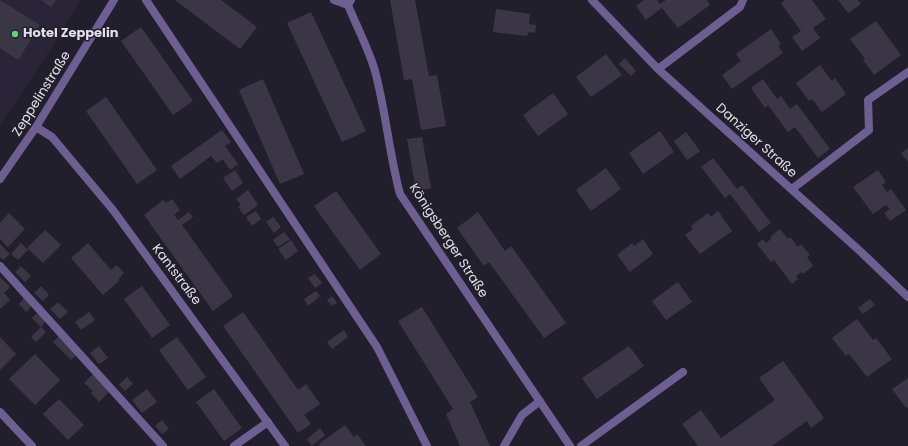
<!DOCTYPE html>
<html>
<head>
<meta charset="utf-8">
<style>
  body { margin:0 }
  canvas { display:block; background:#221f2c }
</style>
</head>
<body>
<canvas width="908" height="446"></canvas>
<script>
const context = document.querySelector('canvas').getContext('2d');
context.lineJoin = 'round';
function fill(path, color) { context.fillStyle = color; context.fill(path, 'evenodd'); }
function stroke(path, color, width, dash) { context.strokeStyle = color; context.lineWidth = width; context.lineCap = dash ? 'butt' : 'round'; context.setLineDash(dash || []); context.stroke(path); }
function write(font, color, halo, rows, align = 'center') {
  context.font = font + ' Poppins,sans-serif'; context.lineWidth = 3; context.setLineDash([]); context.textBaseline = 'middle'; context.strokeStyle = halo; context.fillStyle = color; for (const [text, x, y, turn = 0] of rows) {
    context.save(); context.translate(x, y); context.rotate((+turn || 0) * Math.PI / 180); context.textAlign = isNaN(turn) ? turn : align; if (halo) context.strokeText(text, 0, 0); context.fillText(text, 0, 0); context.restore();
  }
}
fill(new Path2D(`
  M0,0H80L57,39L0,125Z`), '#292438');
fill(new Path2D(`
  M0,0L40,25L18,60L0,48Z
  M41,0H56L51,7Z
  M175,0H221L257,27L240,49Z
  M390,0H415L429,76L437,75L446,126L421,130L412,79L404,80Z
  M644,0H657L660,4L666,0H707L710,5L678,28L662,8L646,20L636,6Z
  M785,0H812L826,19L813,28L820,38L802,51L792,37L801,31L781,3Z
  M838,0H858L861,4L848,13Z
  M496,9L530,14L529,24L536,25L535,33L528,32L527,36L493,32Z
  M311,12L366,131L342,142L287,23Z
  M876,21L901,55L874,75L863,60L865,59L850,39Z
  M141,27L193,101L173,115L121,41Z
  M771,29L781,44L778,46L783,53L732,89L722,75L741,61L736,54Z
  M606,54L622,75L591,97L576,77Z
  M625,58L636,71L631,76L619,64Z
  M820,65L832,81L835,78L846,94L822,112L812,99L809,101L796,83Z
  M263,79L304,174L280,184L239,90Z
  M763,79L777,99L781,96L790,109L797,104L830,149L818,158L795,127L788,132L768,105L765,108L751,88Z
  M553,93L568,114L538,136L523,115Z
  M106,97L157,170L137,184L86,111Z
  M222,130L231,142L225,146L238,164L230,170L223,159L217,163L211,156L180,179L171,166Z
  M660,131L674,152L643,174L629,153Z
  M686,132L700,151L687,160L674,141Z
  M422,137L431,188L416,191L407,139Z
  M908,148V162L901,153Z
  M713,158L737,189L742,185L771,223L759,232L730,194L725,198L701,167Z
  M606,168L621,189L591,211L576,190Z
  M235,170L243,183L232,191L223,178Z
  M878,170L886,182L882,185L887,192L891,189L906,210L890,221L884,213L890,209L886,205L873,214L853,187Z
  M248,190L258,205L244,215L238,207L241,205L236,199Z
  M336,191L381,254L360,270L314,206Z
  M172,199L180,210L174,215L178,220L189,212L193,217L182,225L233,296L213,311L144,215L163,200L166,203Z
  M256,211L261,219L252,226L246,217Z
  M718,211L732,231L700,254L685,235L693,229L691,226L708,213L711,217Z
  M478,212L505,251L511,246L566,323L544,338L489,262L484,266L457,228Z
  M9,213L25,229L8,247L0,239V223Z
  M273,217L281,227L274,233L266,222Z
  M780,229L788,239L790,237L798,247L801,244L810,255L807,257L813,266L803,274L801,272L796,276L798,279L792,284L774,260L771,262L757,244L763,239L766,243L772,238L770,237Z
  M45,230L61,245L43,263L27,248Z
  M284,232L290,239L278,247L273,240Z
  M643,239L653,254L630,272L617,255L632,243L634,246Z
  M291,240L298,251L286,260L278,249Z
  M21,243L28,250L18,260L11,254Z
  M88,243L111,270L117,265L124,273L118,279L120,280L103,295L71,258Z
  M0,244L10,254L3,260L0,257Z
  M21,266L31,276L25,282L15,272Z
  M315,274L322,283L315,288L308,278Z
  M0,277L10,287L4,293L10,300L0,309Z
  M678,282L692,302L666,320L652,301Z
  M41,286L49,295L43,301L34,293Z
  M142,286L170,325L152,338L124,299Z
  M316,291L320,296L308,306L304,299Z
  M332,296L337,303L332,306L327,300Z
  M24,298L32,306L26,312L19,304Z
  M870,299L875,305L863,314L858,308Z
  M58,302L68,312L60,319L50,309Z
  M422,307L478,397L470,402L490,446H460L446,414L453,409L398,321Z
  M38,312L46,321L41,327L32,318Z
  M89,312L95,320L81,330L75,322Z
  M243,312L298,390L306,384L320,404L304,415L311,424L298,433L223,326Z
  M857,319L873,340L876,338L892,359L867,377L849,354L846,356L832,338Z
  M41,327L46,332L36,342L31,337Z
  M344,330L348,337L332,349L327,342Z
  M59,336L77,354L71,360L53,342Z
  M0,337L16,354L0,370Z
  M177,337L206,377L188,390L159,350Z
  M99,346L108,358L99,364L90,353Z
  M629,346L644,366L597,399L582,378Z
  M35,354L60,380L35,405L9,379Z
  M783,361L824,418L811,428L807,421L772,446H698L682,424L701,410L721,438L775,400L759,378Z
  M93,374L111,390L99,402L91,393L93,391L84,383Z
  M127,377L133,384L125,391L119,385Z
  M908,378V407L906,408L892,389Z
  M147,389L157,402L142,413L132,400Z
  M214,389L242,428L224,441L196,402Z
  M59,399L84,425L68,440L43,414Z
  M162,420L169,429L162,434L155,426Z
  M345,425L354,437L357,434L366,446H320L319,444Z
  M320,428L325,435L312,446L307,439Z`), '#3a3645');
stroke(new Path2D(`
  M146,0L377,347L427,446
  M0,266L163,446`), '#6d5f92', 8);
stroke(new Path2D(`
  M334,0L348,5
  M351,0L348,5C356,25 369,50 375,71C386,112 389,153 400,194L570,446
  M592,0L658,69L861,252L908,297
  M658,69L740,7L743,0
  M36,127L52,137L113,210L285,446
  M0,179L36,127L114,0
  M792,189L869,130L868,100L908,72
  M0,412L32,446
  M234,446L268,422
  M504,446L522,415L540,401
  M581,446L683,372`), '#6d5f92', 8);
for (const [x, y, r, color] of [
  [15,34,4,"#5dd56c"]
]) { const dot = new Path2D(); dot.arc(x, y, r, 0, 2 * Math.PI); context.fillStyle = color; context.fill(dot); stroke(dot, '#221f2c', 1.5); }
write('bold 13px', '#e1dfe9', '#221f2c', [
  ["Hotel Zeppelin",23,34]
], 'left');
write('13px', '#e1dfe9', '#221f2c', [
  ["Zeppelinstraße",42,94,-58],
  ["Danziger Straße",756,141,42],
  ["Königsberger Straße",448,241,57],
  ["Kantstraße",176,275,53]
]);
</script>
</body>
</html>
